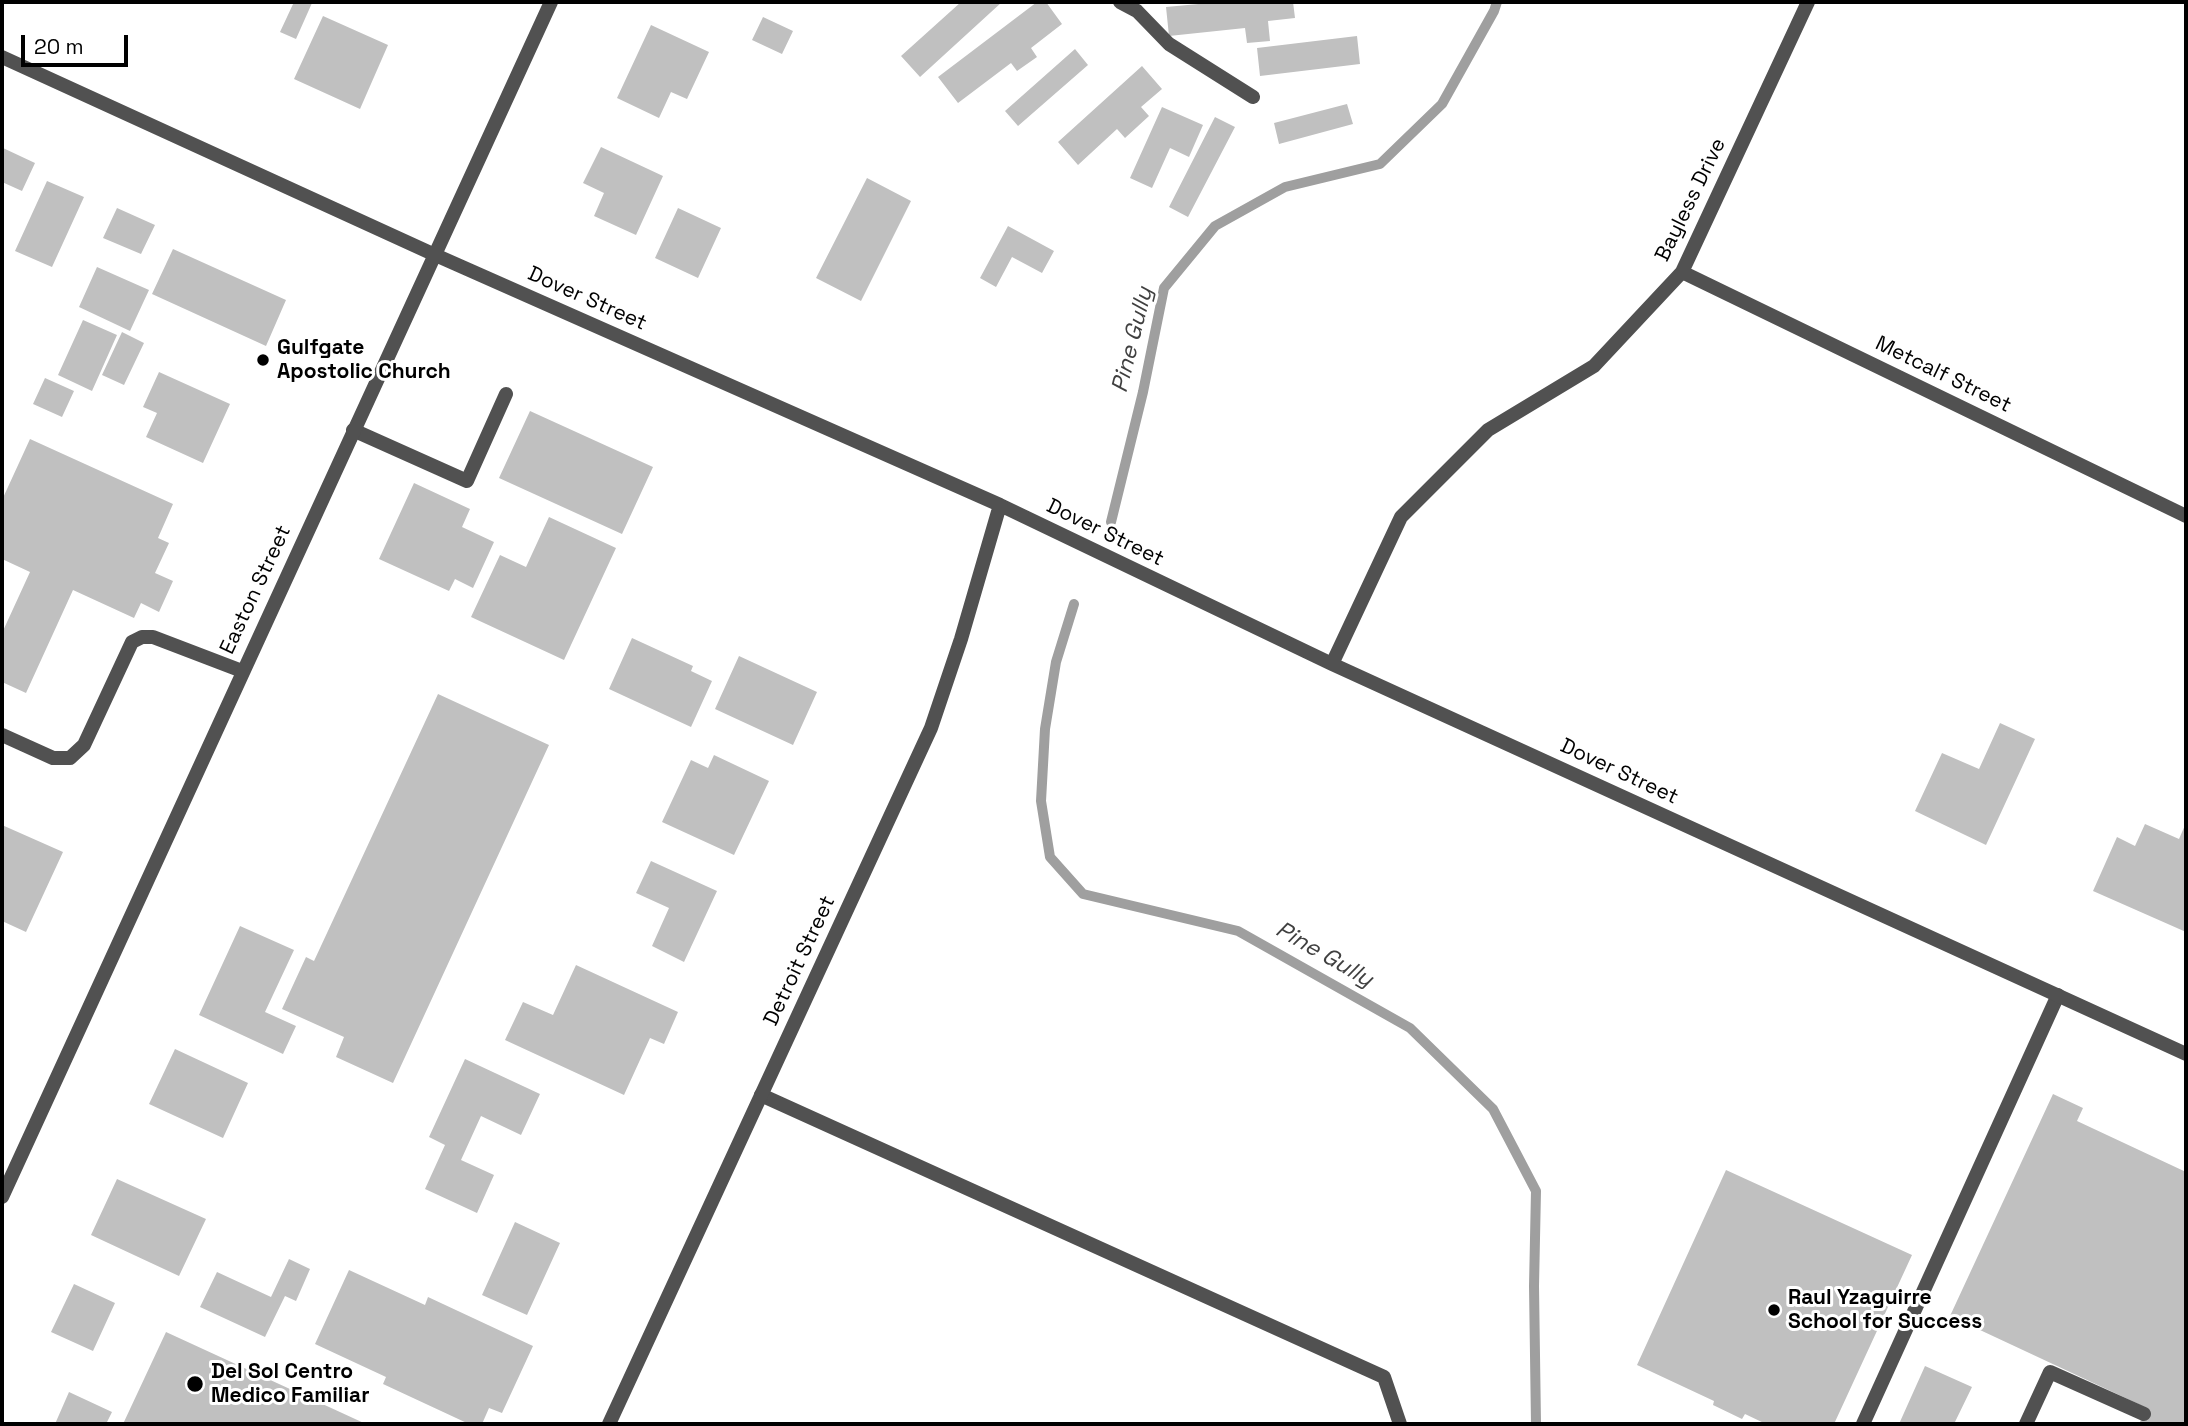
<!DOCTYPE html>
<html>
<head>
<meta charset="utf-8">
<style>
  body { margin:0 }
  #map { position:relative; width:2188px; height:1426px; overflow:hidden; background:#fff; font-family:"Space Grotesk",sans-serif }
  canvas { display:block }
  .frame { position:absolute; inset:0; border:4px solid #000; pointer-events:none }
  .scale { position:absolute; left:21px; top:35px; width:107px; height:32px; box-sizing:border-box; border:4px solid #000; border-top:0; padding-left:9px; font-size:21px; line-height:24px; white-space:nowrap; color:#000; -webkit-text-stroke:5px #fff; paint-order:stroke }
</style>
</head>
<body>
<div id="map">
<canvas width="2188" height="1426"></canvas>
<div class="frame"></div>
<div class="scale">20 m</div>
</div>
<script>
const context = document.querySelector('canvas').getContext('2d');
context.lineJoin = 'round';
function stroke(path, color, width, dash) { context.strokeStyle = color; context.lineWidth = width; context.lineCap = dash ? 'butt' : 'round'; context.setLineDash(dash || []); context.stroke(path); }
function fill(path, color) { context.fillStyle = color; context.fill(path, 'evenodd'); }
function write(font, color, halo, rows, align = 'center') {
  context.font = font + ' "Space Grotesk",sans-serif'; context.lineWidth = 6; context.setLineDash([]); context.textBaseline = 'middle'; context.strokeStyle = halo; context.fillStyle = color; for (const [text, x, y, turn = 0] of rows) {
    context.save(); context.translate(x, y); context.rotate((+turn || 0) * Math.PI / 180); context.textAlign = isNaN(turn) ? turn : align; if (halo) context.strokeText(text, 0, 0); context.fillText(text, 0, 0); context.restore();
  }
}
stroke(new Path2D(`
  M1111,522L1143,392L1164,288L1215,226L1285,187L1380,164L1442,104L1494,11L1497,2
  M1074,604L1056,662L1045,729L1041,801L1050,857L1083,894L1238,931L1410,1028L1493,1109L1536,1191L1534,1286L1536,1424`), '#9f9f9f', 10);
fill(new Path2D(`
  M294,2L312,3L296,39L280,32Z
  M961,2H1002L920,77L901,56Z
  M1037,2H1046L1062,24L1031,48L1037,57L1017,71L1011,63L958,103L938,77Z
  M1220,2H1293L1295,18L1268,21L1270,41L1247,43L1245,28L1169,36L1166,7Z
  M323,16L388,45L360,109L294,79Z
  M763,17L793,31L782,54L752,40Z
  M651,25L709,52L687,99L671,92L659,118L617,98Z
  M1357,36L1360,64L1260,76L1257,48Z
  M1075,49L1088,65L1018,126L1005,111Z
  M1142,66L1162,89L1141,107L1149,116L1125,138L1117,129L1078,165L1058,142Z
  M1347,104L1353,124L1279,144L1274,123Z
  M1162,107L1203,125L1189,157L1170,148L1152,188L1130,178Z
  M1215,117L1235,127L1188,217L1169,207Z
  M601,147L663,176L636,235L594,216L604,193L583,183Z
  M3,148L35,163L22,191L2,182Z
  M867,178L911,201L861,301L816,278Z
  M47,181L84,197L52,267L15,251Z
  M117,208L155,225L141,254L103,238Z
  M678,208L721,228L698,278L655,258Z
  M1008,226L1054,251L1042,273L1012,257L996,287L980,278Z
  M173,249L286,300L266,346L152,294Z
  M97,267L149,290L130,331L79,307Z
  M83,320L117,335L92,391L58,375Z
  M122,332L144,343L124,385L102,375Z
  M159,372L230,404L203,463L146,437L157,413L143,407Z
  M45,378L74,391L62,417L33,404Z
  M530,411L653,467L622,534L499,478Z
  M30,439L173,504L158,538L169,543L155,573L173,581L159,612L141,603L134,618L73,590L26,693L2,682V633L30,572L2,559V500Z
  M414,483L470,509L462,527L494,542L473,588L455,579L449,591L379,559Z
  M549,517L616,548L564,660L471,617L500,555L526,567Z
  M632,638L693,666L691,671L712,681L691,727L609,689Z
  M739,656L817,692L793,745L715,709Z
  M438,694L549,745L393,1083L336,1057L344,1037L282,1009L306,957L314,961Z
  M2000,723L2035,739L1986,845L1915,811L1942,753L1979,769Z
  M714,755L769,781L734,855L662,822L691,760L708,768Z
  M2186,823V932L2093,891L2117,837L2135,846L2145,824L2179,839Z
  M2,825L63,852L26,932L2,921Z
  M651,861L717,891L684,962L652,946L669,908L636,893Z
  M240,926L294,950L265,1012L296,1026L283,1054L199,1015Z
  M576,965L678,1012L664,1044L650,1038L624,1095L505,1040L523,1002L553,1015Z
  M175,1049L248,1083L223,1138L149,1104Z
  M465,1059L540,1094L521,1135L481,1116L461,1160L494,1175L477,1213L425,1189L445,1145L429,1137Z
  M2053,1094L2083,1108L2077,1121L2186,1172V1424H2139L2147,1408L1950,1316Z
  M1726,1170L1912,1255L1834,1424H1766L1745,1414L1742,1419L1713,1405L1714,1401L1637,1365Z
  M117,1179L206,1219L179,1276L91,1235Z
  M515,1222L560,1243L527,1315L482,1295Z
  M289,1259L310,1269L296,1301L285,1296L265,1337L200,1307L217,1272L271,1297Z
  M349,1270L425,1305L428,1297L533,1346L502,1413L489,1408L482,1424H469L383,1384L386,1377L315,1344Z
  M74,1284L115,1303L93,1351L51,1332Z
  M166,1332L366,1424H123Z
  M1925,1366L1972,1387L1954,1424H1899Z
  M69,1392L112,1412L106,1424H55Z`), '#c0c0c0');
stroke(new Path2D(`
  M1120,2L1137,11L1169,44L1253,97
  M353,430L467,481L506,394
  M2,735L53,758H70L84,745L132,642L142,637H153L242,671
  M761,1095L1384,1377L1400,1424
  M1863,1424L2058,995
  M2026,1424L2050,1372L2144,1414`), '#515151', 14);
stroke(new Path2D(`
  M2,57L433,254L1000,505L1332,664L2186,1054
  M1682,272L2186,516
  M1332,664L1401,517L1488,430L1594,366L1682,272L1808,2
  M2,1197L551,2
  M609,1424L931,728L961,639L1000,505`), '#515151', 14);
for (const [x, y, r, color] of [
  [263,360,7,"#000"],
  [1774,1310,7,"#000"],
  [195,1384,9,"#000"]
]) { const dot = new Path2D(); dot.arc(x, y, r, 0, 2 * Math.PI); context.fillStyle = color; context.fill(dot); stroke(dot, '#fff', 2.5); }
write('21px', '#000', '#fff', [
  ["Bayless Drive",1691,200,-64],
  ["Dover Street",587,299,24],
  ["Metcalf Street",1943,375,26],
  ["Dover Street",1105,533,26],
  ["Easton Street",256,590,-65],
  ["Dover Street",1619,772,25],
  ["Detroit Street",800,961,-65]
]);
write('bold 21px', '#000', '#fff', [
  ["Gulfgate",277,348],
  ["Apostolic Church",277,372],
  ["Raul Yzaguirre",1788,1298],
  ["School for Success",1788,1322],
  ["Del Sol Centro",211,1372],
  ["Medico Familiar",211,1396]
], 'left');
write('italic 23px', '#404040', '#fff', [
  ["Pine Gully",1133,340,-76],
  ["Pine Gully",1324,955,30]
]);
</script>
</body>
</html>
